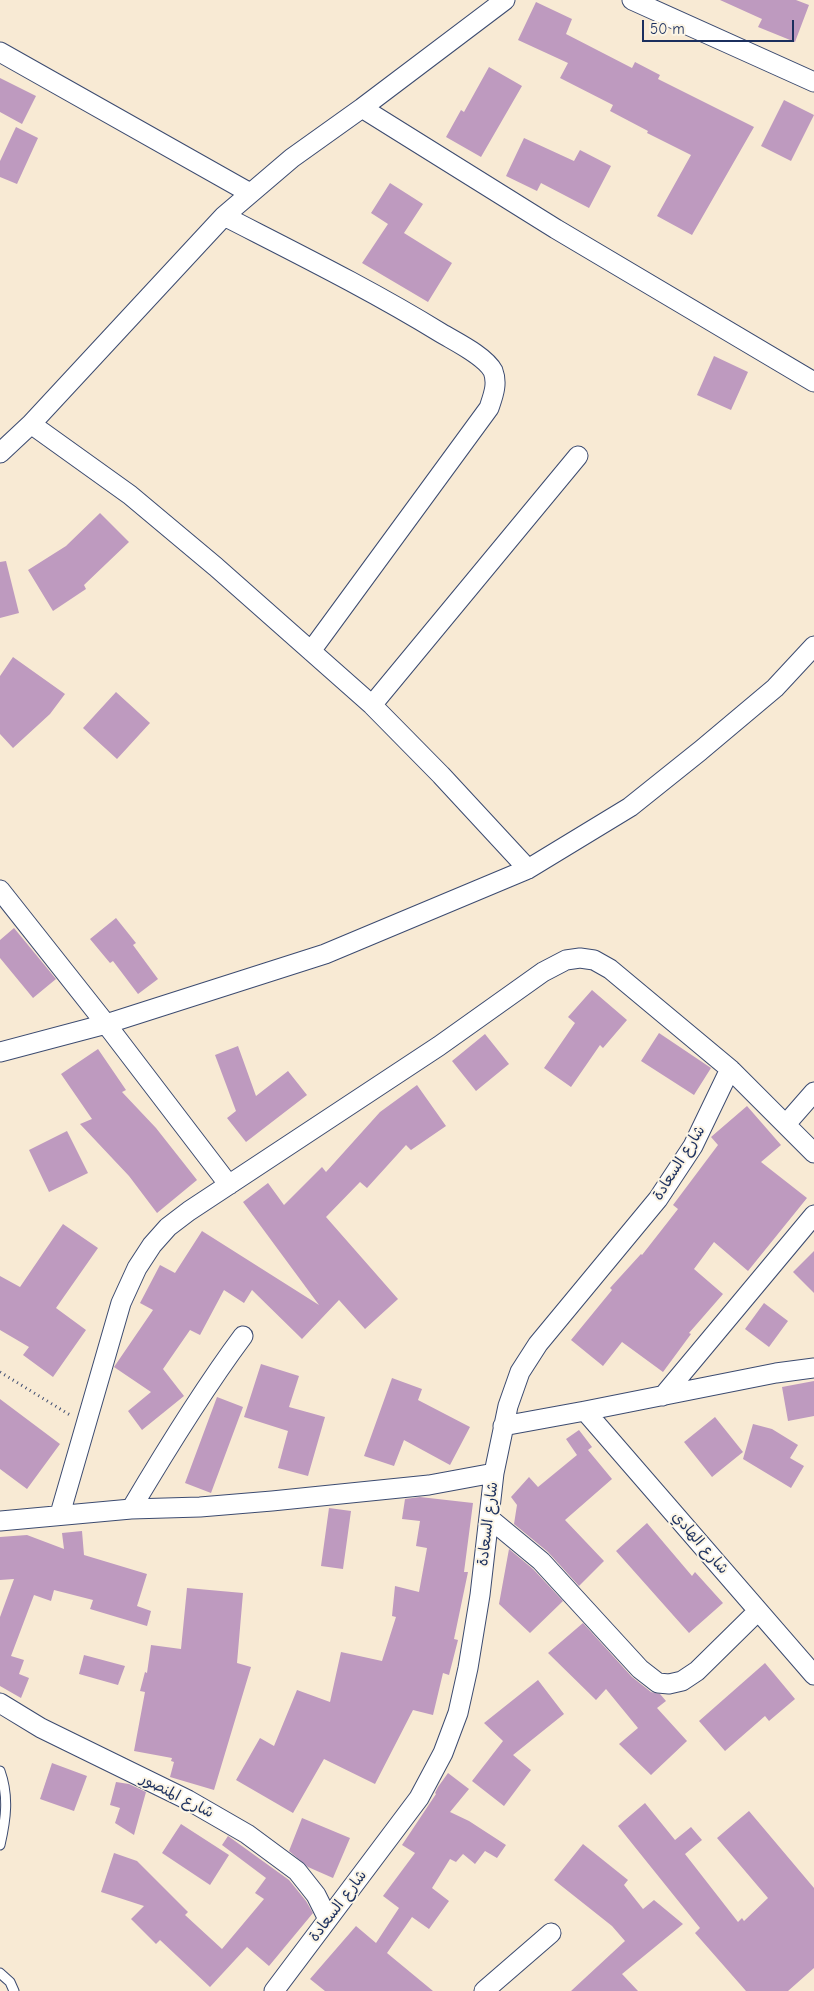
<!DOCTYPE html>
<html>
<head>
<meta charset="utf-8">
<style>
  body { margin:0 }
  #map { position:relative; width:814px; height:1991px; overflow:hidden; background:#f8ead4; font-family:"Comic Neue",sans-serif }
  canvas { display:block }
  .scale { position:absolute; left:642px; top:20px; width:152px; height:22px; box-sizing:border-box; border:2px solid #1b2f5e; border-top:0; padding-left:6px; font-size:15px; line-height:18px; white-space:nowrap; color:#1b2f5e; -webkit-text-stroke:4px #fcf5e5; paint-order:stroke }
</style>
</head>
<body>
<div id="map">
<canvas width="814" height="1991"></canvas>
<div class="scale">50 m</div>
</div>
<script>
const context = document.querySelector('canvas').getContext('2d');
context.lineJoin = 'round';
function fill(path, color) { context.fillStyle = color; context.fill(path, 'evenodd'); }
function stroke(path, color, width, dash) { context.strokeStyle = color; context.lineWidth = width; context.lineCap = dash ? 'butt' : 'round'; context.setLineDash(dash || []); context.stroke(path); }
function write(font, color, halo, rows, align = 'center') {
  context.font = font + ' "Comic Neue","Playpen Sans Arabic",sans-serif'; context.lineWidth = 4; context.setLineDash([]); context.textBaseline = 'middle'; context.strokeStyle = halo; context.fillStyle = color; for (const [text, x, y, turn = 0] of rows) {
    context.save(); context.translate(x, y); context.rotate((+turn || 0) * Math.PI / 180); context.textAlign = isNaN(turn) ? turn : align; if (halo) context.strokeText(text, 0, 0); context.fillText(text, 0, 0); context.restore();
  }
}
fill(new Path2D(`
  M720,0H796L809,5L795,42L758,27L762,19Z
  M536,2L572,19L566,34L632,68L635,62L660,75L658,79L754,127L692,235L657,216L691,155L647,133L648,131L610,111L613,105L560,78L568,63L518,40Z
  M489,67L522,86L481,157L446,137L461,110L464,112Z
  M0,78L36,96L22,124L0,112Z
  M784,100L814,115L791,161L761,146Z
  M16,127L38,138L17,184L0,177V161Z
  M524,138L574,161L580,150L611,166L589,208L541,183L537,191L506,176Z
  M390,183L423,204L404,233L452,263L428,302L362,263L388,224L371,213Z
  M714,356L748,372L731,410L697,395Z
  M100,513L129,542L84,585L86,589L53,611L28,570L66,546Z
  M6,561L19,613L0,618V562Z
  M13,657L65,694L50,714L13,748L0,734V676Z
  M116,692L150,723L117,759L83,728Z
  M116,918L136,943L133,945L158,979L138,994L113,961L110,963L90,939Z
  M14,928L56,979L33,998L0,958V940Z
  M592,990L627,1020L603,1048L600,1045L571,1087L544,1068L575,1023L568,1017Z
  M659,1033L711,1068L694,1095L641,1061Z
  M485,1034L509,1064L476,1091L452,1061Z
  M238,1046L256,1096L288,1071L307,1095L246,1142L227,1118L236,1111L215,1055Z
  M98,1049L126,1090L122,1092L156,1128L197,1180L157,1213L129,1176L80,1124L92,1119L61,1074Z
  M417,1085L446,1126L411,1150L406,1145L367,1188L360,1182L326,1217L398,1299L365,1329L339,1300L302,1339L252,1290L244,1303L224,1290L200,1335L190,1330L163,1369L184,1396L142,1430L128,1411L151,1392L114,1367L153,1310L140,1303L160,1265L175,1273L202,1231L319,1305L243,1202L268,1183L284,1205L322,1167L326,1172L380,1112Z
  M747,1106L781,1145L761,1162L807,1198L748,1271L714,1242L694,1269L723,1294L689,1333L691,1334L663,1372L622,1342L603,1366L571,1340L612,1290L610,1288L641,1254L642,1255L678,1209L673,1205L718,1145L711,1137Z
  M67,1131L88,1173L49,1192L29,1150Z
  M63,1224L98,1248L56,1308L86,1330L53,1377L23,1355L29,1347L0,1330V1276L20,1287Z
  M814,1251V1293L793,1272Z
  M764,1303L788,1321L769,1347L745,1329Z
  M261,1364L299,1376L289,1407L325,1417L308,1476L278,1468L288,1431L244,1417Z
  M392,1378L422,1389L418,1400L470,1427L450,1465L404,1440L394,1466L364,1456Z
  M814,1381V1416L788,1421L782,1387Z
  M217,1397L243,1407L211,1493L185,1483Z
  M0,1399L60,1444L27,1489L0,1469Z
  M715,1417L743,1452L712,1477L684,1442Z
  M753,1424L772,1429L798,1445L790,1458L804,1466L791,1488L743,1459Z
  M579,1430L592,1447L588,1450L612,1479L565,1520L604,1561L579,1586L548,1552L514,1524L517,1505L511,1497L529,1477L538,1487L577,1455L566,1439Z
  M420,1497L473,1503L464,1572H468L454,1639L458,1640L449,1675L443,1673L433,1715L413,1710L375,1784L324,1759L293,1813L236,1780L260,1738L274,1746L297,1690L330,1702L341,1652L382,1661L396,1617L392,1616L395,1586L419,1592L427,1548L416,1546L420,1521L402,1519L405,1499Z
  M329,1508L351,1511L343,1569L321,1566Z
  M647,1523L692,1576L695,1572L723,1603L689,1633L616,1551Z
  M82,1531L84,1555L147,1574L137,1606L151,1611L147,1626L90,1609L93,1600L54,1590L51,1601L34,1595L11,1656L24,1660L19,1674L29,1678L21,1698L0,1686V1617L14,1579L0,1580V1537L27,1535L64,1549L62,1533Z
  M509,1549L533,1569L563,1601L530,1633L499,1604Z
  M187,1588L243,1593L237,1663L251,1667L214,1790L170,1777L174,1762L171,1761L172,1758L134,1751L145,1692L140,1691L145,1672L147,1673L151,1645L181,1649Z
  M583,1623L632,1677L651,1692L660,1694L666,1701L657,1708L687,1741L651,1775L619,1744L638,1728L606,1689L596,1700L548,1653Z
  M84,1655L125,1666L118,1685L79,1674Z
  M765,1663L795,1699L769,1721L765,1716L725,1751L699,1721Z
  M538,1680L564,1714L513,1755L531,1770L504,1806L472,1781L503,1741L484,1723Z
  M52,1763L87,1776L74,1811L40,1799Z
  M448,1773L469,1789L450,1812L469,1821L506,1845L497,1858L485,1851L475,1864L463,1854L456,1862L450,1859L432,1888L449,1901L429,1929L412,1917L387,1953L433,1991H325L310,1979L356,1926L376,1943L399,1908L383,1896L415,1853L402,1845L436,1794L435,1793L438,1787Z
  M116,1782L129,1784L146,1792L134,1835L115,1823L120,1808L110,1805Z
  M645,1803L675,1840L691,1827L702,1840L685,1854L738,1922L742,1918L744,1921L768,1898L717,1838L749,1811L814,1888V1968L788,1991H746L695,1933L700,1928L618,1826Z
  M302,1818L350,1838L333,1878L308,1867L289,1851Z
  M181,1824L229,1855L210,1885L162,1853Z
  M228,1836L289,1880L306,1901L313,1913L269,1966L247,1947L210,1987L160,1940L156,1944L131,1919L144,1906L101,1892L114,1853L137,1861L188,1912L185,1915L222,1949L264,1899L255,1893L266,1878L222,1845Z
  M583,1844L628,1880L624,1885L643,1909L654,1900L683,1924L622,1974L638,1991H571L625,1941L612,1926L554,1880Z`), '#be9abf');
const lane = new Path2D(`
  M0,1771C9,1796 6,1819 0,1845
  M0,1973L10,1982L14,1991`);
const street = new Path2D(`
  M632,0L814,82
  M0,52L250,193
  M362,108L556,229L814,382
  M224,216C298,254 371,290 441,333C456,342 485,356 493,371C498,384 493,396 489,408L311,651
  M31,424L130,495L216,567L372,705L441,775L528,869
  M0,453L31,424L224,216L292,158L362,108L505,0
  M372,705L578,456
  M0,890L106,1024L229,1185
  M0,1052L106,1024L325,954L528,869L630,807L700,751L775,688L814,646
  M786,1124L814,1092
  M663,1396L814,1215
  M585,1411L814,1675
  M503,1426L585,1411L776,1373L814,1368
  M131,1509C166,1450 202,1391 243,1336
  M60,1514L121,1303L137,1268L152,1245L168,1227L189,1211L439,1046L543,972L566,960L580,958L594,960L610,969L730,1069L814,1153
  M489,1518L541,1561L640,1669L658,1683L669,1684L682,1681L697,1671L758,1611
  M0,1521L131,1509L200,1507L272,1501L429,1485L494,1473
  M0,1703L41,1728L188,1800L247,1834L297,1871L316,1895L328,1919
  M274,1991L419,1798L443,1753L458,1713L468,1668L480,1595L494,1473L508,1406L520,1372L538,1344L658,1199L693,1146L730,1069
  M484,1991L551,1933`);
stroke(lane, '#3c4b70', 11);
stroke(street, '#3c4b70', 21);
stroke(new Path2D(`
  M0,1372L70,1415`), '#3c4b70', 3, [1, 4]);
stroke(lane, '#fff', 9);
stroke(street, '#fff', 19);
write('15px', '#1b2f5e', '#fcf5e5', [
  ["شارع السعادة",679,1163,-58],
  ["شارع السعادة",488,1524,-83],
  ["شارع الهادي",700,1543,49],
  ["شارع المنصور",177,1796,27],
  ["شارع السعادة",338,1906,-53]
]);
</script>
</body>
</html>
